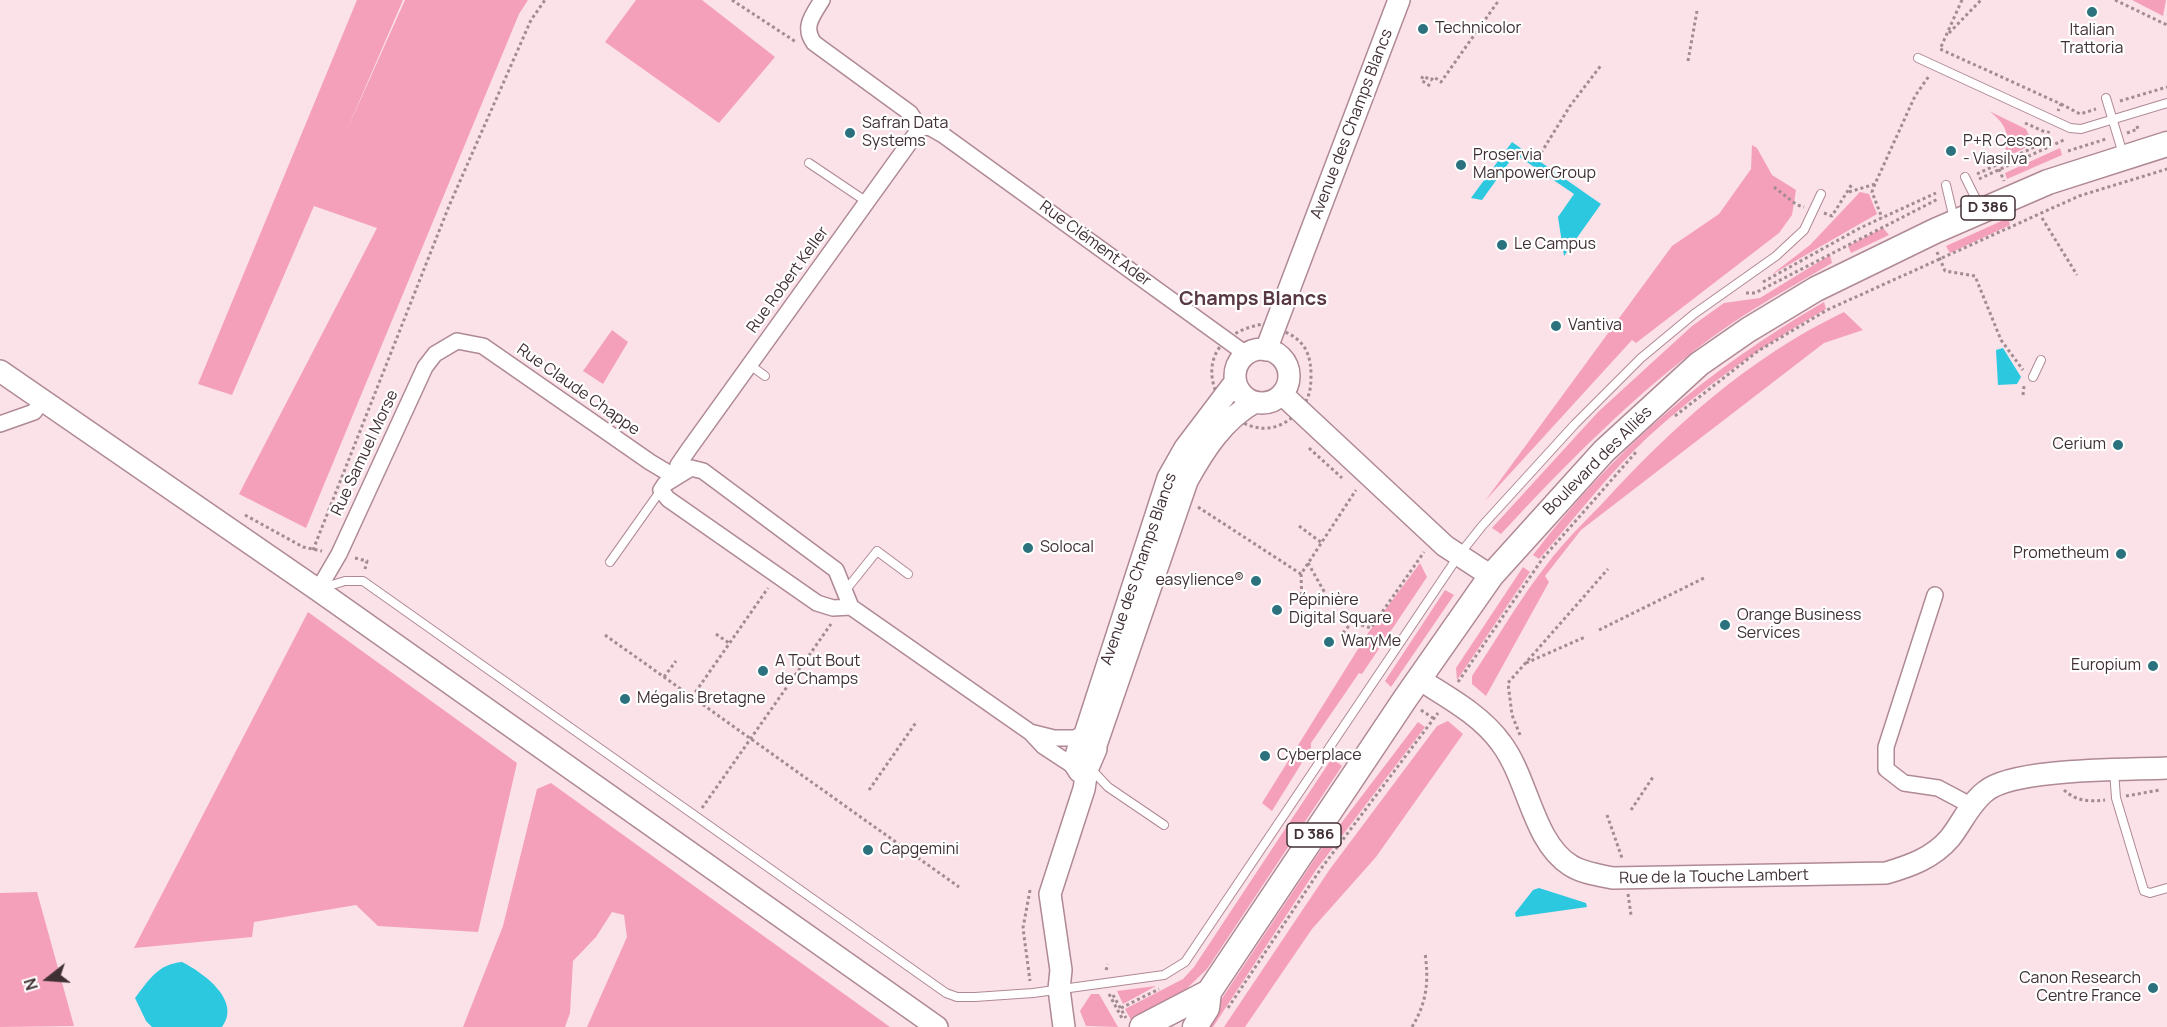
<!DOCTYPE html>
<html>
<head>
<meta charset="utf-8">
<style>
  body { margin:0 }
  #map { position:relative; width:2167px; height:1027px; overflow:hidden; background:#fbe1e8; font-family:Manrope,sans-serif }
  canvas { display:block }
  .north { position:absolute; left:18px; top:949px; width:60px; height:60px; -webkit-text-stroke:4px #fff; paint-order:stroke; rotate:253deg; font-size:16px; font-weight:700; line-height:24px; text-align:center; color:#403034 }
  .north::after { content:''; display:block; margin:auto; width:21px; height:27px; background:#403034; clip-path:polygon(50% 0,100% 100%,50% 72%,0 100%) }
</style>
</head>
<body>
<div id="map">
<canvas width="2167" height="1027"></canvas>
<div class="north">N</div>
</div>
<script>
const context = document.querySelector('canvas').getContext('2d');
context.lineJoin = 'round';
function fill(path, color) { context.fillStyle = color; context.fill(path, 'evenodd'); }
function stroke(path, color, width, dash) { context.strokeStyle = color; context.lineWidth = width; context.lineCap = dash ? 'butt' : 'round'; context.setLineDash(dash || []); context.stroke(path); }
function write(font, color, halo, rows, align = 'center') {
  context.font = font + ' Manrope,sans-serif'; context.lineWidth = 4.5; context.setLineDash([]); context.textBaseline = 'middle'; context.strokeStyle = halo; context.fillStyle = color; for (const [text, x, y, turn = 0] of rows) {
    context.save(); context.translate(x, y); context.rotate((+turn || 0) * Math.PI / 180); context.textAlign = isNaN(turn) ? turn : align; if (halo) context.strokeText(text, 0, 0); context.fillText(text, 0, 0); context.restore();
  }
}
fill(new Path2D(`
  M357,0H403L346,132L405,0H528L519,14L306,528L239,494L377,228L314,206L232,395L198,384Z
  M636,0H702L775,57L719,123L605,42Z
  M2132,0H2166L2163,16Z
  M1989,111L2026,129L2033,144L1998,161C2014,143 2008,124 1989,111Z
  M1752,145L1757,148L1772,175L1796,190L1792,215L1779,233L1636,343L1632,340L1485,501L1672,246L1719,214L1751,169Z
  M2060,148L2062,155L2007,179L2005,173Z
  M1860,192L1869,194L1877,214L1771,275L1810,245Z
  M2008,218L2010,225L1950,253L1946,246Z
  M1883,228L1889,235L1851,253L1848,246Z
  M1830,255L1832,263C1791,287 1749,310 1711,338C1634,395 1566,464 1501,534L1492,528L1598,412L1692,326L1724,303L1760,298Z
  M1824,302L1826,309C1763,345 1703,387 1649,436C1609,473 1575,518 1539,559L1533,555C1614,449 1708,369 1824,302Z
  M1844,312L1863,330L1824,343L1581,530L1545,576L1549,582L1486,696L1472,684V676C1497,639 1520,598 1548,563C1563,543 1582,524 1600,506C1671,428 1748,358 1844,312Z
  M612,330L628,342L603,384L583,371Z
  M1420,563L1427,577L1362,674L1359,673L1311,743V748L1272,811L1262,803L1368,633Z
  M1523,567L1530,572L1457,680L1456,668Z
  M1445,590L1454,595L1391,687L1385,681Z
  M308,612L517,763L478,932L378,926L356,905L254,922L252,937L134,948Z
  M1448,721L1463,734L1376,857L1312,929L1245,1027H1224L1330,869L1437,726Z
  M1418,722L1425,727L1316,870L1213,1027H1203L1320,851Z
  M1332,758L1342,766L1207,969L1179,996L1131,1020L1125,1009L1183,979L1194,967Z
  M551,783L890,1027H587L627,937L624,915L612,912L596,937L573,961L570,1013L565,1027H463L503,926L537,789Z
  M37,892L74,1026L0,1027V893Z
  M1156,986L1123,1004L1117,991Z
  M1091,994H1099L1118,1027L1086,1026L1080,1011Z`), '#f5a0bb');
fill(new Path2D(`
  M1512,142L1601,204L1564,256L1558,217L1574,194L1515,154L1482,200L1471,198Z
  M2003,348L2021,377L2017,384L1998,385L1996,350Z
  M1539,888L1586,903L1587,907L1516,917L1515,913L1533,890Z
  M182,962C204,973 242,1001 222,1027H152L146,1021L135,998C149,980 158,964 182,962Z`), '#2cc8e0');
const lane = new Path2D(`
  M1918,58L2070,128L2081,129L2167,103
  M2106,98L2123,154
  M809,163L867,202
  M1965,177L1981,209
  M1946,185L1954,219
  M750,365L765,376
  M2033,377L2041,360
  M610,562L661,490
  M322,588L345,581H363L946,993L957,997H975L1033,993L1164,975L1185,962L1459,555L1482,526L1575,424L1641,358L1694,314L1776,256L1804,230L1821,194
  M845,591L877,551L908,574
  M1092,770L1108,787L1164,825
  M2114,771L2116,798L2144,891L2150,893L2167,888`);
const street = new Path2D(`
  M822,0C813,15 802,27 814,43L910,113L920,128
  M0,424L34,412L42,401
  M675,477L678,465L689,449L920,128L929,127L943,135L1246,354
  M318,590L339,554L425,367L435,354L457,341L483,346L650,462L675,477
  M1935,595L1886,747V769L1904,783L1938,788L1972,806
  M851,607L833,608L817,603L668,499L661,490L665,484L691,468L703,471L836,570L851,607L1030,732L1043,746L1075,767
  M1030,732L1054,738H1081`);
const secondary = new Path2D(`
  M1235 376a27 27 0 1 1 54 0a27 27 0 1 1-54 0Z
  M1266,350L1399,0
  M0,371L318,590L937,1027
  M1282,394L1445,546L1491,576
  M1419,679C1447,697 1481,715 1501,743C1528,778 1533,842 1570,865C1582,873 1598,875 1613,878L1886,873C1910,866 1933,858 1950,838C1962,823 1970,803 1986,791C2014,768 2127,770 2167,768
  M1084,737L1168,478L1185,448L1235,382
  M1096,745L1187,481C1204,450 1224,419 1255,402
  M1064,1027L1059,989L1061,970L1050,894L1084,789L1087,770L1096,749L1095,742L1089,736L1081,738L1074,763L1079,771L1087,770`);
const primary = new Path2D(`
  M1142,1027L1209,992
  M1195,1027L1207,1008L1209,992L1405,699L1491,576L1604,451L1699,364L1748,330L1816,289L1935,231L2048,182L2167,144`);
stroke(lane, '#af8994', 10);
stroke(street, '#af8994', 18);
stroke(secondary, '#af8994', 24);
stroke(primary, '#af8994', 27);
stroke(new Path2D(`
  M732,0L796,42
  M1962,0L1940,49L2061,104L2058,111
  M2115,0L2167,25
  M1949,33L1981,0
  M1688,61L1697,11
  M1430,86L1421,80L1423,76L1431,80L1434,77L1441,82L1499,0
  M2120,101L2167,87
  M2061,104L2080,114L2096,109
  M2025,123L2047,133
  M2127,133L2138,129L2136,123
  M2068,151L2106,139
  M1541,153L1570,106L1602,64
  M1999,169L2004,181
  M1977,174L2043,143L2049,131
  M1979,179L2066,139
  M1875,184L1872,192L1882,218
  M1774,187L1797,205L1804,207
  M1849,192L1875,184L1915,96L1929,76
  M1824,213L1832,216L1852,184
  M2042,218L2077,275
  M1937,252L1945,271L1975,276L2001,340L2023,370
  M1763,282L1860,228L1936,193
  M1746,293H1755L1938,199
  M1263,324C1293,333 1311,341 1311,375C1311,387 1310,396 1303,406C1246,481 1153,344 1263,324Z
  M2023,395L2024,386
  M1675,416L1758,351L1827,310L2079,196L2167,169
  M1309,448L1342,478
  M1198,507L1301,574L1356,490
  M245,515L303,547L322,551
  M1299,526L1322,543
  M313,550L449,206L531,20L545,0
  M355,558L367,561L365,569
  M1308,563L1325,593
  M1301,574L1302,605
  M1599,630L1704,578
  M1343,633L1352,622L1371,628L1424,552
  M716,634L729,643
  M605,635L959,887
  M1526,663L1585,637
  M664,677L676,661
  M1458,682L1543,558L1637,451
  M692,697L768,588
  M1421,710L1433,718
  M1520,735L1512,715L1508,683L1608,569
  M869,790L917,721
  M2064,790C2076,801 2089,802 2105,800
  M2126,796L2160,790
  M702,808L831,624
  M1631,810L1653,777
  M1607,815L1622,858
  M1030,890L1023,928L1030,981
  M1628,894L1631,915
  M1106,970L1108,964
  M1109,994L1123,1020
  M1113,995L1126,1018
  M1121,1008L1159,989
  M1228,1008L1320,870L1438,713
  M1412,1027C1427,1002 1429,981 1425,953`), '#a18c91', 3, [3, 3]);
stroke(lane, '#fff', 8);
stroke(street, '#fff', 15);
stroke(secondary, '#fff', 21);
stroke(primary, '#fff', 24);
for (const [x, y, r, color] of [
  [2092,12,6,"#2b727e"],
  [1423,29,6,"#2b727e"],
  [850,133,6,"#2b727e"],
  [1951,151,6,"#2b727e"],
  [1461,165,6,"#2b727e"],
  [1502,245,6,"#2b727e"],
  [1556,326,6,"#2b727e"],
  [2118,445,6,"#2b727e"],
  [1028,548,6,"#2b727e"],
  [2121,554,6,"#2b727e"],
  [1256,581,6,"#2b727e"],
  [1277,610,6,"#2b727e"],
  [1725,625,6,"#2b727e"],
  [1329,642,6,"#2b727e"],
  [2153,666,6,"#2b727e"],
  [763,671,6,"#2b727e"],
  [625,699,6,"#2b727e"],
  [1265,756,6,"#2b727e"],
  [868,850,6,"#2b727e"],
  [2153,988,6,"#2b727e"]
]) { const dot = new Path2D(); dot.arc(x, y, r, 0, 2 * Math.PI); context.fillStyle = color; context.fill(dot); stroke(dot, '#fff', 2); }
for (const [x, y, w] of [
  [1988,208,54],
  [1314,835,54]
]) { const box = new Path2D(); box.roundRect(x - w / 2, y - 12, w, 24, 4.5); context.fillStyle = '#fff'; context.fill(box); stroke(box, '#403034', 1.5); }
write('bold 15px', '#403034', null, [
  ["D 386",1988,208],
  ["D 386",1314,835]
]);
write('16px', '#403034', '#fff', [
  ["Technicolor",1435,29],
  ["Italian",2092,31,"center"],
  ["Trattoria",2092,49,"center"],
  ["Safran Data",862,124],
  ["Systems",862,142],
  ["P+R Cesson",1963,142],
  ["- Viasilva",1963,160],
  ["Proservia",1473,156],
  ["ManpowerGroup",1473,174],
  ["Le Campus",1514,245],
  ["Vantiva",1568,326],
  ["Cerium",2106,445,"right"],
  ["Solocal",1040,548],
  ["Prometheum",2109,554,"right"],
  ["easylience®",1244,581,"right"],
  ["Pépinière",1289,601],
  ["Digital Square",1289,619],
  ["Orange Business",1737,616],
  ["Services",1737,634],
  ["WaryMe",1341,642],
  ["A Tout Bout",775,662],
  ["de Champs",775,680],
  ["Europium",2141,666,"right"],
  ["Mégalis Bretagne",637,699],
  ["Cyberplace",1277,756],
  ["Capgemini",880,850],
  ["Canon Research",2141,979,"right"],
  ["Centre France",2141,997,"right"]
], 'left');
write('16px', '#403034', '#fff', [
  ["Avenue des Champs Blancs",1352,124,-69],
  ["Rue Clément Ader",1095,244,36],
  ["Rue Robert Keller",788,280,-54],
  ["Rue Claude Chappe",578,390,35],
  ["Rue Samuel Morse",365,453,-65],
  ["Boulevard des Alliés",1598,461,-45],
  ["Avenue des Champs Blancs",1139,569,-71],
  ["Rue de la Touche Lambert",1714,877,-1]
]);
write('bold 20px', '#583842', '#fff', [
  ["Champs Blancs",1253,299]
]);
</script>
</body>
</html>
